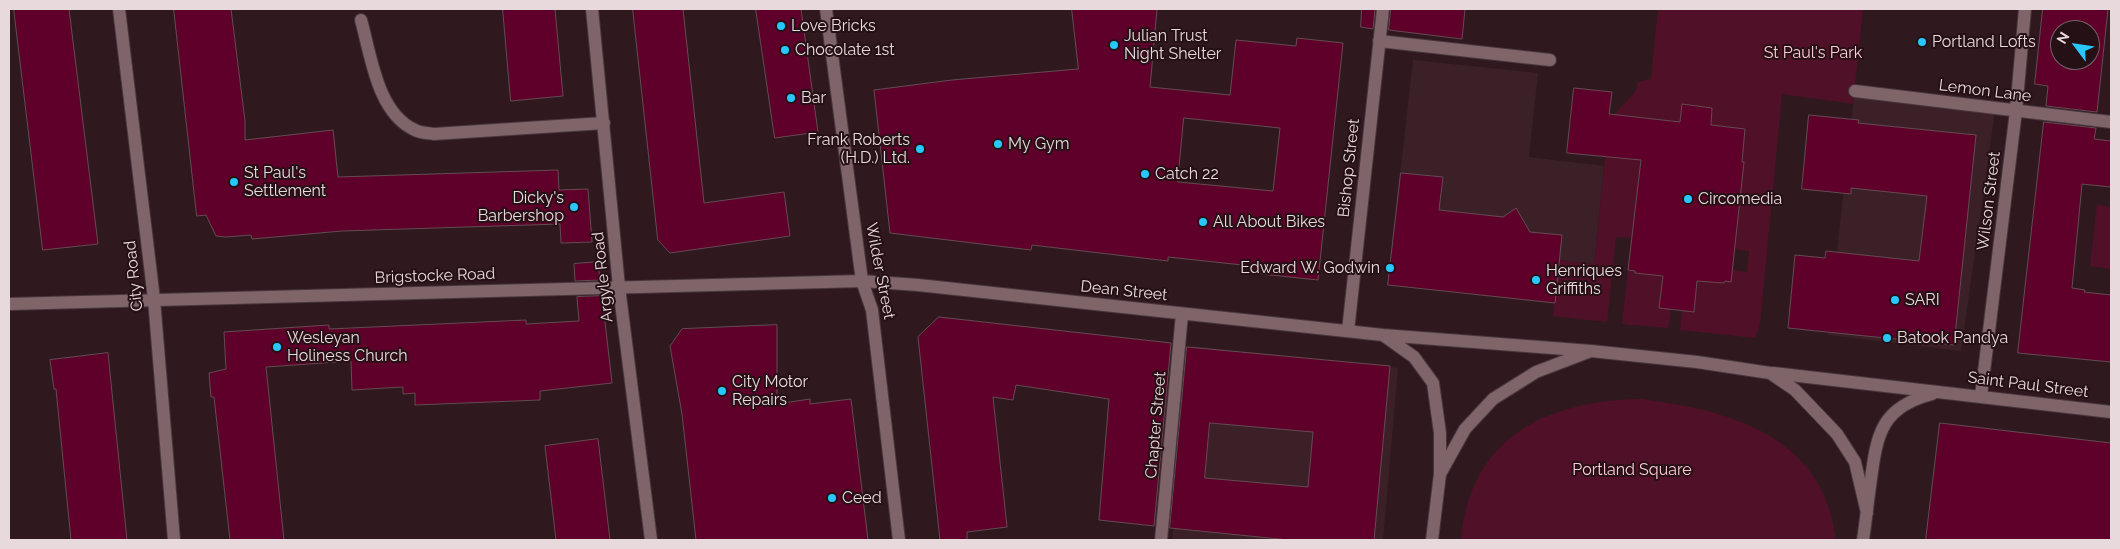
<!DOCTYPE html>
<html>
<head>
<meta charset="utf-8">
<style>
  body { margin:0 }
  #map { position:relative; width:2120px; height:549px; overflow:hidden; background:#2f191f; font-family:Raleway,sans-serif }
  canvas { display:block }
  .frame { position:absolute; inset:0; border:10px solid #e8d9dc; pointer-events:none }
  .north { position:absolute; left:2050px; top:20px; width:50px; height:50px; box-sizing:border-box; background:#251016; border:1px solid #736065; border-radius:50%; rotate:301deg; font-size:14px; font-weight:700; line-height:20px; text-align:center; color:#e8d9dc }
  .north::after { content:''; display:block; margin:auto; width:18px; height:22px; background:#28c8ff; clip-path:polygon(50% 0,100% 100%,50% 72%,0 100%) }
</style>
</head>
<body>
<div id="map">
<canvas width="2120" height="549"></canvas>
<div class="frame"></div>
<div class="north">N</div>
</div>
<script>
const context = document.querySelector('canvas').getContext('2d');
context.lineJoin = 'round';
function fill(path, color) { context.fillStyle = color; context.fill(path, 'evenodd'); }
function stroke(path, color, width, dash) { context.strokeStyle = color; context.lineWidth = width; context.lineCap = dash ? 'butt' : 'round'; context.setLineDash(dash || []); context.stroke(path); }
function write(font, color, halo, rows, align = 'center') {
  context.font = font + ' Raleway,sans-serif'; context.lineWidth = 4; context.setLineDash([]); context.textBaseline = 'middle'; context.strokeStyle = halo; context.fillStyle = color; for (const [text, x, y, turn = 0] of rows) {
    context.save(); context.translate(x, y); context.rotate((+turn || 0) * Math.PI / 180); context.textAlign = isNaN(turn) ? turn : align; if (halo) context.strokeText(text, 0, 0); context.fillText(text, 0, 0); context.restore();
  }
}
fill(new Path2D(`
  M1413,60L1538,73L1529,157L1604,166L1594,264L1559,260L1555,303L1388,285Z
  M1855,87L1996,103L1961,351L1828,335Z
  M1192,346L1398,368L1383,540H1172Z`), '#3c2028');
fill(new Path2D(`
  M1658,9H1863L1853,104L1782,94L1760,324L1755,338L1680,330L1682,310L1694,311L1698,278L1724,283L1732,270L1747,272L1749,251L1734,249L1744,162H1742L1745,129L1711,125L1712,108L1682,104L1680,122L1648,119L1642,151L1632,238L1616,237L1607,322L1553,316L1559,260L1594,264L1609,120L1636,91L1638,82L1651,79Z
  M2097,205L2111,207V269L2090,266Z
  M1628,270L1635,271V274H1663L1659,307L1671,309L1668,328L1622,324Z
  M1640,399C1730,410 1824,436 1836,540H1461C1470,437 1546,401 1640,399Z`), '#501128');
const building = new Path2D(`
  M14,9H69L98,244L43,250Z
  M174,9H231L245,121V140L333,130L338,177L558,170L559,190L588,189L592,242L561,243L560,224L342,231L252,239L251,235L226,237L216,236L206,215L197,216Z
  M503,9H555L563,96L511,101Z
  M633,9H683L704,203L784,192L790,236L670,253L658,240Z
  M756,9H801L818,132L775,138Z
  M1072,9H1157L1150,87L1230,95L1236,40L1296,46L1297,38L1343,43L1318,280L1252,273V266L1168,257V261L1032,245L1031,250L890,233L874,90L952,80L1078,69ZM1184,118L1280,128L1273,191L1178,182Z
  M1362,9H1375L1373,29L1361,27Z
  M1391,9H1465L1462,39L1389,30Z
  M2043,9H2108L2097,112L2046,106L2048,86L2035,84ZM2060,30H2090V60H2060Z
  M1574,88L1612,92L1609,114L1680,122L1682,104L1712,108L1711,125L1745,129L1742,162H1744L1731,282L1725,281L1724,283L1697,281L1694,312L1659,308L1663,276L1635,273V271L1628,270L1641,160L1567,153Z
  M1809,115L1859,120L1858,123L1976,135L1954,345L1788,328L1795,255L1825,258L1826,251L1919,261L1927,196L1851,188V194L1802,189Z
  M2044,122L2096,128L2094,139L2111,141V187L2082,184L2072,288L2085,290L2084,292L2111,295V362L2018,353Z
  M1401,173L1443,177L1439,210L1503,217L1516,208L1530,232L1562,235L1555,303L1388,285Z
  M598,262L600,280L575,281L574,264Z
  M602,296L612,383L540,391V400L415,405V393L403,394V387L352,390L351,361L266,367L284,540H230L214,397H211L209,373L226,369L224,332L329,325V329L526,320V324L579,321L577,297Z
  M939,317L1171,343L1154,526L1099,520L1109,399L1016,385L1013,400L993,397L1007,527L967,532V540H940L918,337Z
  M777,325V404L810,399V404L851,399L868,540H696L682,414L670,346L682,329Z
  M1187,347L1390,366L1374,540H1289L1170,528ZM1210,423L1313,432L1308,487L1205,478Z
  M108,353L127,540H71L56,389H54L50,360Z
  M1940,423L2111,443V540H1926Z
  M598,439L610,540H556L545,446Z`);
fill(building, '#5e002a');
stroke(building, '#644b51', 1);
const minor = new Path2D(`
  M119,9L154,299L174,540
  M592,9L619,287L651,540
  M826,9L862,281L872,310L899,540
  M361,20C371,55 377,113 415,130C420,133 428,133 434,134L604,123
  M1379,41L1550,60
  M1855,91L2111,122
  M9,304L862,281L918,285L1383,335L1591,351
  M1348,331L1383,9
  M1383,335L1414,357L1433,383L1440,433V473
  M1773,373L2111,412
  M1981,396L2016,111L2025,9
  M1161,540L1182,314
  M1432,540L1440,474L1465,429L1493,399L1536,372L1591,351L1697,362L1770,373L1795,390L1837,434L1855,462L1867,513
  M1863,540C1866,520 1868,500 1871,479C1877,433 1882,407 1932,394`);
stroke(minor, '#48373c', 14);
stroke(minor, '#7f646a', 12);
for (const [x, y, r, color] of [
  [781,26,5,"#28c8ff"],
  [1922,42,5,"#28c8ff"],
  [1114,45,5,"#28c8ff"],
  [785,50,5,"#28c8ff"],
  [791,98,5,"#28c8ff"],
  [998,144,5,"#28c8ff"],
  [920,149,5,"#28c8ff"],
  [1145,174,5,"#28c8ff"],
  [234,182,5,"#28c8ff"],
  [1688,199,5,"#28c8ff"],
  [574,207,5,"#28c8ff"],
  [1203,222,5,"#28c8ff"],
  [1390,268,5,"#28c8ff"],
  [1536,280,5,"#28c8ff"],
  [1895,300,5,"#28c8ff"],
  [1887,338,5,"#28c8ff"],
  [277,347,5,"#28c8ff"],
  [722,391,5,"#28c8ff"],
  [832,498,5,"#28c8ff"]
]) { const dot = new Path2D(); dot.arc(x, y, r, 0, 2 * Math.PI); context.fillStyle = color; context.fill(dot); stroke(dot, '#251016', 2); }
write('16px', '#e8d9dc', '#251016', [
  ["Love Bricks",791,26],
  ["Julian Trust",1124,36],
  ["Night Shelter",1124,54],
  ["Portland Lofts",1932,42],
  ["Chocolate 1st",795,50],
  ["Bar",801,98],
  ["Frank Roberts",910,140,"right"],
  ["(H.D.) Ltd.",910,158,"right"],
  ["My Gym",1008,144],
  ["St Paul's",244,173],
  ["Settlement",244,191],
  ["Catch 22",1155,174],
  ["Dicky's",564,198,"right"],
  ["Barbershop",564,216,"right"],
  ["Circomedia",1698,199],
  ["All About Bikes",1213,222],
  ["Edward W. Godwin",1380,268,"right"],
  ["Henriques",1546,271],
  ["Griffiths",1546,289],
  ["SARI",1905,300],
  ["Wesleyan",287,338],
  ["Holiness Church",287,356],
  ["Batook Pandya",1897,338],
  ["City Motor",732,382],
  ["Repairs",732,400],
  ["Ceed",842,498]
], 'left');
write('16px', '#fec8d5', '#251016', [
  ["St Paul's Park",1813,53],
  ["Portland Square",1632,470]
]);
write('16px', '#e8d9dc', '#251016', [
  ["Lemon Lane",1985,91,7],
  ["Bishop Street",1349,168,-84],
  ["Wilson Street",1989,201,-83],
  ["Wilder Street",880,271,79],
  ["City Road",134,276,-96],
  ["Brigstocke Road",435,276,-2],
  ["Argyle Road",603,277,-96],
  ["Dean Street",1124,291,6],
  ["Saint Paul Street",2028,385,7],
  ["Chapter Street",1156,425,-85]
]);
</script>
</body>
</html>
